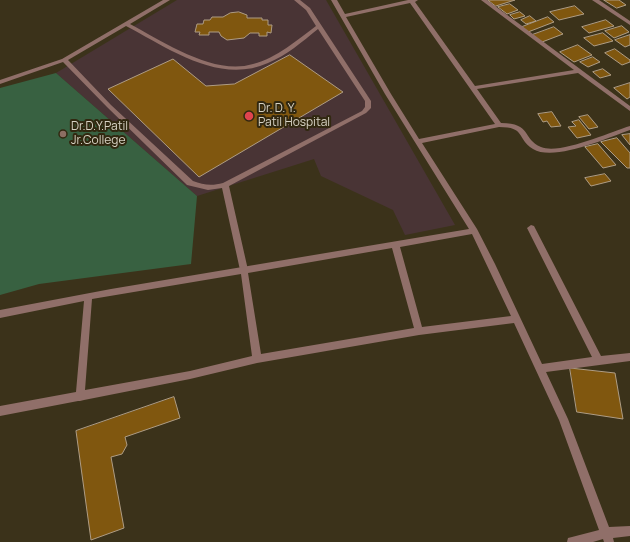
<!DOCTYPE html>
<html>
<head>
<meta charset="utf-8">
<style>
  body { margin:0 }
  canvas { display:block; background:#3b321a }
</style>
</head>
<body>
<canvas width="630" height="542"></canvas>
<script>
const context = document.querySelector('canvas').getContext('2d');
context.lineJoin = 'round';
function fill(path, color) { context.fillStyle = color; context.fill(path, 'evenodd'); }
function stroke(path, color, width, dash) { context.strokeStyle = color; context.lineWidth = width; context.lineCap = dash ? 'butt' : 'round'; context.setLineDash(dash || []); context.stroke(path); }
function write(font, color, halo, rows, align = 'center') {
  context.font = font + ' Manrope,sans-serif'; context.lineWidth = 4; context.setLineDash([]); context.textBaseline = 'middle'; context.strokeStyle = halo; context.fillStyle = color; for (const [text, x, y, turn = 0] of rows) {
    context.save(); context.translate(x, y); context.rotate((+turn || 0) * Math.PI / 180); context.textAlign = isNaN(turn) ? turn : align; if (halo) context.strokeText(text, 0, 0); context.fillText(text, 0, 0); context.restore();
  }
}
fill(new Path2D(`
  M177,0H326L455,225L405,235L393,210L321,176L314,159L197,196L56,73Z`), '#493435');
fill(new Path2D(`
  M56,73L197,196L191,264L39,284L0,295V88Z`), '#386141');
const building = new Path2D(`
  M488,0H515L496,6Z
  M604,0H619L626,5L617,8Z
  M510,4L518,10L507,14L498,7Z
  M575,6L584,14L559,20L550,12Z
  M239,12L247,15V18H262V20H268V25H272L271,33L267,32V36H259V33H250L244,38L227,40L221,36L219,32H209V35H199L200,32H195L197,24H203L204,20H210L212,17H223L230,13Z
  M520,12L525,16L514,19L510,15Z
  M530,16L536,21L526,24L521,20Z
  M548,17L554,22L528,32L522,27Z
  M606,20L614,26L589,33L582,27Z
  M622,26L629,32L614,38L605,31Z
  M554,27L563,34L542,42L532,35Z
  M603,33L613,41L594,46L584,38Z
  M630,35V45L625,47L615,40Z
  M578,45L592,55L574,62L560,52Z
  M615,49L630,60V62L622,65L605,53Z
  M290,55L343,92L199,177L108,89L173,59L206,86L234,84Z
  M593,57L600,62L588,67L580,62Z
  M603,69L611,75L600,78L593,72Z
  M630,83V97L627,99L614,88Z
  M552,112L561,126L551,127L547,121L543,122L538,114Z
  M588,115L598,127L589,129L579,117Z
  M579,120L591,135L577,138L568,127L576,126L572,122Z
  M630,134V145L622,135Z
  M617,138L630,153V168H627L601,142Z
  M598,144L616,165L603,168L585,147Z
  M605,174L611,181L591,186L585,178Z
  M570,368L615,373L623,419L577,412Z
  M174,397L180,418L125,437L127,445L122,454L111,457L124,528L91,540L76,431Z`);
fill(building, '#80570f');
stroke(building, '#ae9c84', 1);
fill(new Path2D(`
  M163,0H170L130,24C164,42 214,76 253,64C277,58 297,40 316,26L306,10L294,0H300L310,8L371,101V108L366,113L229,186L248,270L247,272H241L240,270L222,188L208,190L187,185L107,107L63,62L0,84V80L62,59ZM126,26C168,48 219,85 268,63C287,55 302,42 318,29L365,101V107L362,111L223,183C212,186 203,185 193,181L111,105L68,60Z`), '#906f69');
fill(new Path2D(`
  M331,0H337L345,14L408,0H418L415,2L475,86L574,70L481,0H487L630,106V111L578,73L477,89L501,123C532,123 522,139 541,147C560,155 610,132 630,126V130C607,138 554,162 533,149C516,138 526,127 499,127L422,143L477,229L495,264L542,364L592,357L527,228L531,225L534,226L601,356L630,353V361L546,372L568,419L609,527L630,526V536L613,538L614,542H604L603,539L593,542H567L568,538L572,537L599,530L559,420L514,323L419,335L257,363L190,379L84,400L80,401H78L0,416V406L76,392L84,301L0,318V310L111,289L469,229L385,94ZM410,3L495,124L419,139L391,94L346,17ZM472,234L511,316L422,327L400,247ZM392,248L414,328L261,354L248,273ZM241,274L252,356L190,371L85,390L92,299Z
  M592,0H599L630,21V25Z`), '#906f69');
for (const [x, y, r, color] of [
  [249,116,5,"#e0444e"],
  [63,134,4,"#8d6e63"]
]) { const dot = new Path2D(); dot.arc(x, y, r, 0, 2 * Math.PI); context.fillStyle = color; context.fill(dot); stroke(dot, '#312810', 1.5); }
write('12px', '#d6d1c3', '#312810', [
  ["Dr. D. Y.",258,109],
  ["Patil Hospital",258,123],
  ["Dr.D.Y.Patil",71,127],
  ["Jr.College",71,141]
], 'left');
</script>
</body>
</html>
